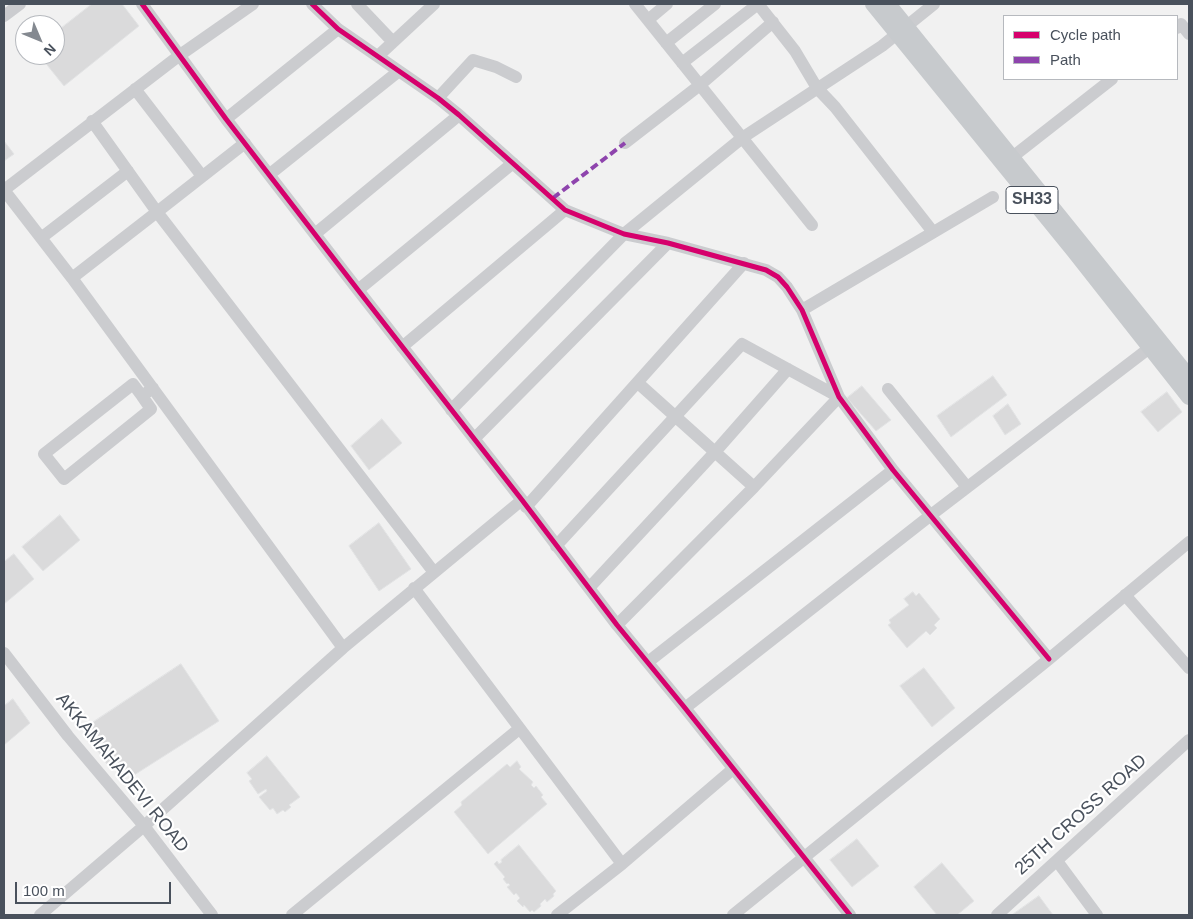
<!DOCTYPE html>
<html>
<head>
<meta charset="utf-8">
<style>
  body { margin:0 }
  #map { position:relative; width:1193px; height:919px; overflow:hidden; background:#f1f1f1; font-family:Helvetica,sans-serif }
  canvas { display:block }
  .frame { position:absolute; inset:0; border:5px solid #49515c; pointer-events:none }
  .legend { position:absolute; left:1003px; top:15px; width:175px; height:65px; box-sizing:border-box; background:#fff; border:1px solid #b6b9be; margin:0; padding:6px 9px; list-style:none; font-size:15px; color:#49515c }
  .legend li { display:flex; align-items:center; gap:10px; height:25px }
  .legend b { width:25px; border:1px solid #b6b9be }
  .north { position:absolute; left:15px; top:15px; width:50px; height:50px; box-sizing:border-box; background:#fff; border:1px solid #b6b9be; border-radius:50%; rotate:135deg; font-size:14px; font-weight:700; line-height:20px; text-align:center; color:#49515c }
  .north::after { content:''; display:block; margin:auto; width:18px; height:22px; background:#848990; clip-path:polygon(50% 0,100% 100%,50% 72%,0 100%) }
  .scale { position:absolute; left:15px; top:882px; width:156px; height:22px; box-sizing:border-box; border:2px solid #49515c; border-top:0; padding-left:6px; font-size:15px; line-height:18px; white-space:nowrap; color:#49515c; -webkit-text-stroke:4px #fff; paint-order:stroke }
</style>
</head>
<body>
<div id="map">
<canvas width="1193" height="919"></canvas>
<div class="frame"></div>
<ul class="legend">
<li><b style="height:6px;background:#d6006c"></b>Cycle path</li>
<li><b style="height:6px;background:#8e44ad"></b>Path</li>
</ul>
<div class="north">N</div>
<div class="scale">100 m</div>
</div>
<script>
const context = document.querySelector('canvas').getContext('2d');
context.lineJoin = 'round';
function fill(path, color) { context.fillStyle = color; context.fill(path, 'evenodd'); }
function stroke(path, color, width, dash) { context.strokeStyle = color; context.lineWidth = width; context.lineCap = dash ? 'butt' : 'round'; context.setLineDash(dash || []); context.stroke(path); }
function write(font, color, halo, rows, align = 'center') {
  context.font = font + ' Helvetica,sans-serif'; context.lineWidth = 4.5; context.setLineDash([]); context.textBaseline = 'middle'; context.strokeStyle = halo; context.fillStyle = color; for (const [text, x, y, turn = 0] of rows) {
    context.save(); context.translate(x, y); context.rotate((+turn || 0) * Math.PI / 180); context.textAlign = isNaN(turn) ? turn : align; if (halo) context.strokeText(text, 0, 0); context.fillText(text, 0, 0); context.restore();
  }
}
const building = new Path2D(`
  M92,4H122L139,26L64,86L39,55H55V33Z
  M4,141L14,154L4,161Z
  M993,376L1007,395L951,437L937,416Z
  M862,386L891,420L876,431L847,398Z
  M1167,392L1182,412L1158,432L1141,412Z
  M1008,404L1021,424L1005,435L993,416Z
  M382,419L402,443L369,470L351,446Z
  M60,515L80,540L43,571L22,547Z
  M379,523L411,569L379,591L349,546Z
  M14,554L34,579L4,604V562Z
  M913,592L916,596L919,593L940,619L934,625L937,628L930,635L926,631L907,648L888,625L891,623L889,620L909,605L904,599Z
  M181,664L219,721L131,777L120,764L109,767L83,729Z
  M924,668L955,708L932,727L900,686Z
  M13,699L30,723L4,745V706Z
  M267,756L300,797L289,805L291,807L285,812L283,810L277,814L273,808L270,810L259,797L267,791L266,789L258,794L249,781L252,779L247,773Z
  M517,761L521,767L519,769L533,782L531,785L534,788L536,786L543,795L541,797L547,804L488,854L454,812L462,805L461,802L507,764L510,767Z
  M857,839L879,866L852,887L830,860Z
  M519,845L556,891L553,894L554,896L547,902L545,899L540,904L541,906L534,912L532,910L530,912L524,905L523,907L517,901L520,898L516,893L514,895L507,887L510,885L508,883L507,884L503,879L505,877L494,864L497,861L499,864L502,862L501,860Z
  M942,863L974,901L957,915H937L914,887Z
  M1039,896L1053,915H1012Z`);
fill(building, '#dadadb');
stroke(building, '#e2e3e4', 1);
stroke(new Path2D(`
  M142,4L226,119L358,290L522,500L617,625L685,708L850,915
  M312,4L338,29L438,98L459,115L565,210L624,234L668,243L766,270L778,277L787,287L802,310L839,397L893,470L1049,659
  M357,4L393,42
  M635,4L812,225
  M758,4L795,51L817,88L835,107L933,232
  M4,16L20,4
  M648,20L667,4
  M1177,28L1181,24L1189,34
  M666,43L715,4
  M378,56L434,4
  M682,63L758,4
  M135,89L202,176
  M438,98L473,60L496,67L516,77
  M226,119L338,29
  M245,143L157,212L433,571
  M625,143L700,85L773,22
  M1006,162L1112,79
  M270,174L399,71
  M4,190L72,278L343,648
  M4,190L180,55L253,4
  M315,234L459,115
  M41,238L128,171
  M72,278L157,212L92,121
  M358,290L513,163
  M802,310L993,197
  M402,347L565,210
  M638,383L754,487
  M888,389L967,487
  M142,396L133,384L44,454L64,479L151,409L142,396L153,388
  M451,410L624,234L742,138L882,46L934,4
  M474,439L668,243
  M526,507L744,263
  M556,546L742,344L839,397
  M414,588L622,864
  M589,588L715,452L788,369
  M1125,595L1189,668
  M617,625L754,487L839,397
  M4,653L68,736L144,826L212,915
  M648,662L893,470
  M685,708L931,515L1156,343
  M1057,861L1097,915
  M40,915L144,826L343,648L522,500
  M292,915L519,729
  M557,915L622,864L733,769
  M733,915L1049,659L1189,542
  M997,915L1189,740`), '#cbcccf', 12);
stroke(new Path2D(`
  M873,4L1074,251L1189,397
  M888,4L1189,377`), '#c7cacd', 16);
stroke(new Path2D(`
  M553,198L625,143`), '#8e44ad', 4, [8, 4]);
stroke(new Path2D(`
  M142,4L226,119L358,290L522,500L617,625L685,708L850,915
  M312,4L338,29L438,98L459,115L565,210L624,234L668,243L766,270L778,277L787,287L802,310L839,397L893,470L1049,659`), '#d6006c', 5);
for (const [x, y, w] of [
  [1032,200,52]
]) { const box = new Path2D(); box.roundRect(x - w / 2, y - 13.5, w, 27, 4); context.fillStyle = '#fff'; context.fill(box); stroke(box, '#49515c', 1); }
write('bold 16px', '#49515c', null, [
  ["SH33",1032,200]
]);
write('18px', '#49515c', '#fff', [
  ["AKKAMAHADEVI ROAD",122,773,51],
  ["25TH CROSS ROAD",1081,815,-42]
]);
</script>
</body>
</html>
